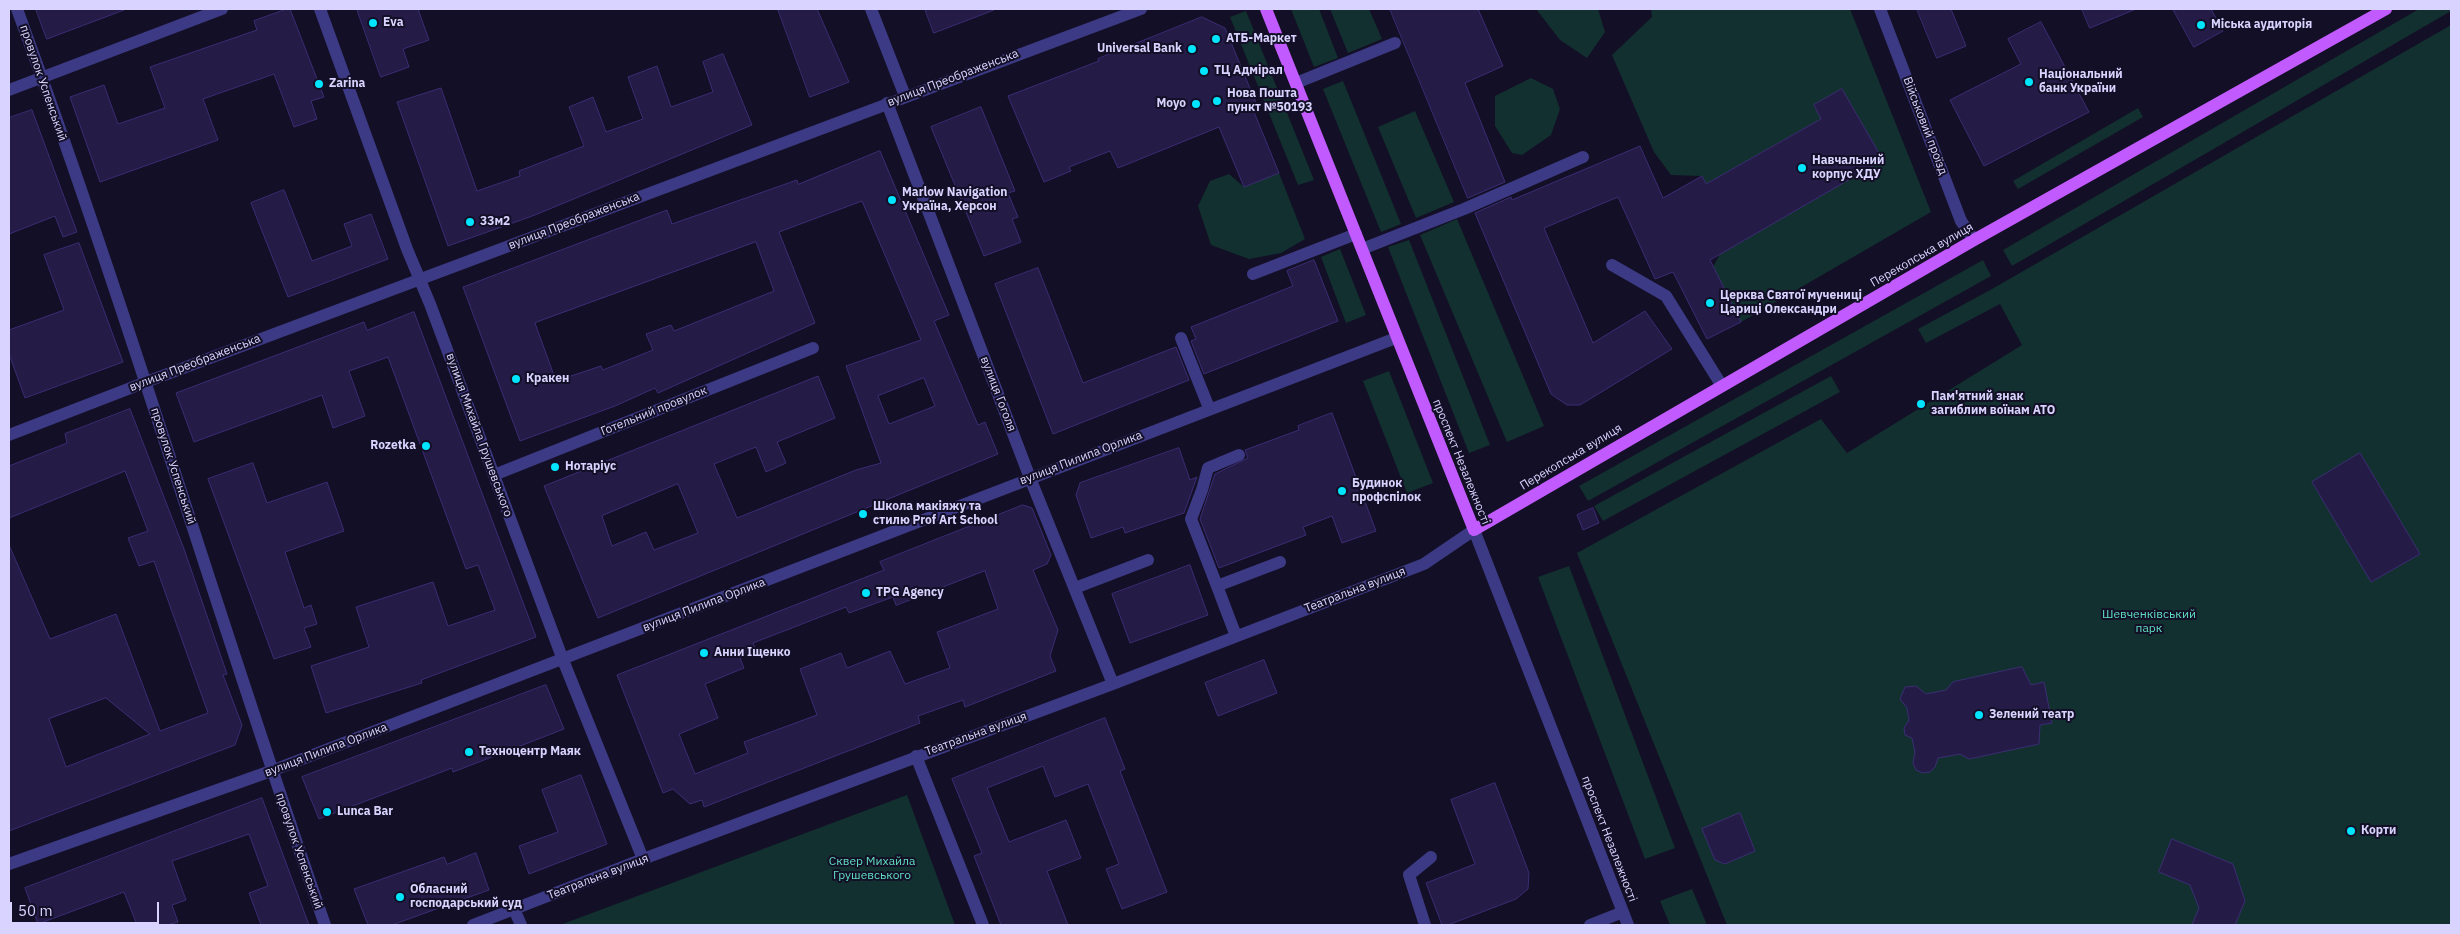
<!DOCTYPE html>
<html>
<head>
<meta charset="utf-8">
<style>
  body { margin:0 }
  #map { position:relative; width:2460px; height:934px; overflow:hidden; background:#130f26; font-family:"IBM Plex Sans",sans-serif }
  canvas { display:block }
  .frame { position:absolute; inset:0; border:10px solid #d9d4ff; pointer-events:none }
  .scale { position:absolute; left:10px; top:902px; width:149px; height:22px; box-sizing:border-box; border:2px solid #d9d4ff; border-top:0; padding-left:6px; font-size:15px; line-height:18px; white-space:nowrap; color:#d9d4ff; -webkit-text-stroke:4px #130f26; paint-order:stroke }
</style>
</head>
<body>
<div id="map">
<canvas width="2460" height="934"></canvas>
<div class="frame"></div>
<div class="scale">50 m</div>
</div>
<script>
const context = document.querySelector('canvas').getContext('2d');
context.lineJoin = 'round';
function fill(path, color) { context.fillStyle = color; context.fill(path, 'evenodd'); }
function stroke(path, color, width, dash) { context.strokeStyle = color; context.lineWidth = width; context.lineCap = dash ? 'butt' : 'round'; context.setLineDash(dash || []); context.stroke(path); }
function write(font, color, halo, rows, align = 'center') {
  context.font = font + ' "IBM Plex Sans",sans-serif'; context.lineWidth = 4; context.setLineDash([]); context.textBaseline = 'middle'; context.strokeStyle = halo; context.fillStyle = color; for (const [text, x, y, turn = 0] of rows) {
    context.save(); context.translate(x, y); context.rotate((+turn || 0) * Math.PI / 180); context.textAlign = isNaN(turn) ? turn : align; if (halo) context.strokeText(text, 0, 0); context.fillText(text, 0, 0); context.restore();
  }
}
fill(new Path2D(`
  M1291,9H1319L1338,58L1314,67Z
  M1330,9H1369L1382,39L1348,53Z
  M1536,9H1598L1605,32L1587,58L1560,40Z
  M1651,9H1850L1931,212L1741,322L1713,267L1720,254L1883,160L1842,89L1814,105L1821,119L1706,184L1702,176L1671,175L1654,152L1612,55L1652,17Z
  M2419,9H2451V11L2012,266L2003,250Z
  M1246,11L1314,180L1298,185L1230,17Z
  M2451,25V925H1727L1577,553L1821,419L1847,453L2022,345L2000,304L1926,343L1918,329L1992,289Z
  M1531,78L1553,89L1560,109L1551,135L1522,155L1512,153L1495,126V96Z
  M1343,81L1401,224L1381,232L1323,89Z
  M2138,108L2143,117L2018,189L2013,181Z
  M1415,111L1454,202L1416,218L1378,127Z
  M1279,173L1305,239L1281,253L1249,259L1211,245L1198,206L1210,181L1229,174L1244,187Z
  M1457,219L1544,426L1507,442L1420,235Z
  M1409,240L1490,445L1469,453L1388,247Z
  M1340,249L1366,315L1346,323L1321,257Z
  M1983,260L1991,276L1588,501L1579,486Z
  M1389,371L1433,483L1407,493L1363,381Z
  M1831,376L1840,392L1603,521L1594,506Z
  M1569,566L1675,848L1645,859L1538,577Z
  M907,795L955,925H560Z
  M1692,889L1707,925H1670L1660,901Z`), '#12302f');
const building = new Path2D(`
  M36,9H124V10L47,39Z
  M287,9H290L324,97L311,101L317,119L294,127L274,74L203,99L218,140L100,182L70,97L104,85L118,124L165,108L150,67L257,30L254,21Z
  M357,9H418L429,40L403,49L409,67L381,77Z
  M778,9H817L849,82L810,97Z
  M925,9H994V10L934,33Z
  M1390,9H1478L1503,66L1465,83L1505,182L1468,198Z
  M1917,9H1951L1966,46L1937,58Z
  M2082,9H2136L2090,28Z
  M2173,9H2211L2223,31L2194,47Z
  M1202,17L1225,28L1259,110L1254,112L1279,173L1244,187L1219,127L1118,168L1110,151L1069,167L1071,171L1044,182L1008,96L1099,61L1098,59Z
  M2041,22L2089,112L1984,166L1950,100L2021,64L2008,39Z
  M723,54L752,125L535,215L448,246L397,102L441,88L477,191L520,176L519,171L584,146L569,107L593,97L606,132L643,119L628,77L657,66L671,107L713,92L703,62Z
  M1842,89L1883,160L1710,260L1741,322L1707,339L1673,272L1655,279L1618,197L1544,228L1593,343L1645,311L1672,349L1580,405H1567L1551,394L1475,213L1511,197L1512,200L1640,146L1663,198L1702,176L1706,184L1821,119L1814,105Z
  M981,107L1015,191L1008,193L1018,217L1012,219L1021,242L984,256L931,127Z
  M32,110L77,232L63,237L55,216L9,234V118Z
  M880,151L949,315L934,321L978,425L985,422L998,454L598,618L544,486L818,376L835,418L777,442L786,463L766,472L756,447L714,464L737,518L856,470L881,463L846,366L921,340L862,201L779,232L815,323L658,393L655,388L615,406L520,441L463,287L667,210L672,224L797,180L798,184ZM756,242L774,291L674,331L671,325L646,334L653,350L603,370L601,366L556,381L535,323ZM924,378L935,406L889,424L878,396ZM678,484L698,533L654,550L646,532L612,546L602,516Z
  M284,190L312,261L352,246L344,224L371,214L388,259L288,297L251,203Z
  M79,243L123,362L25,398L9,354V330L64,310L44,255Z
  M1314,260L1338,321L1204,374L1191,341L1196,339L1191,327L1293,286L1287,271Z
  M1038,268L1083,383L1176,347L1189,380L1053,434L995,284Z
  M414,312L536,637L421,680L422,683L326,713L311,666L369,647L356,607L433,582L448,626L495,610L478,565L466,569L388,357L349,371L365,416L333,428L322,395L194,442L176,393L364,322L367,330Z
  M130,409L184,549L227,674L223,675L242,725L235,745L9,831V545L50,639L116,614L160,731L208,713L154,561L139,566L128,538L148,531L125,471L9,518V466L67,443L65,434ZM106,698L150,734L66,767L49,719Z
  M1332,413L1376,531L1342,543L1332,516L1303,527L1306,535L1219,568L1200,519L1215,474L1248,458L1245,450L1299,430L1298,426Z
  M1179,448L1190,480L1197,477L1184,513L1125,533L1123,527L1091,538L1076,495L1080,483Z
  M2360,453L2420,554L2371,582L2312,482Z
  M253,463L267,503L327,482L344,531L285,552L304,608L311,605L317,624L304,628L311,647L274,659L208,479Z
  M1023,505L1032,508L1051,555L1047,564L1033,570L1058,630L1050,656L1056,671L965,707L963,700L918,716L920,723L704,807L702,800L690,804L673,789L663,793L617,675L884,570L880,562ZM985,571L998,609L937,632L950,668L905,684L890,651L847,668L841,653L800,669L817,715L744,742L748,753L695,774L679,734L718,718L705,684L744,668L740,658L757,652L753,643L846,607L849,613L893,597L896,605Z
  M1593,508L1599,523L1583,530L1577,515Z
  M1190,565L1208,615L1130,643L1112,594Z
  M1264,660L1277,693L1218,716L1205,683Z
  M2022,667L2031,685L2044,682L2052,723L2040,725L2039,744L1969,759L1960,754L1938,758L1935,767L1930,772L1923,773L1916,770L1913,763L1915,752L1912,738L1905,735L1904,728L1909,720L1907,708L1900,699L1905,687L1916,686L1926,694L1946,690L1953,682Z
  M546,685L564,729L453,772L452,768L319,819L302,777Z
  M1105,718L1125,769L1120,771L1167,892L1122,909L1106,869L1119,864L1088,784L1055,797L1043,766L987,788L1009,842L1066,820L1081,858L1047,871L1068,925H1001L974,856L982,853L952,779Z
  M581,775L607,844L529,874L519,846L558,832L542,790Z
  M1495,783L1529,873L1528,889L1516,899L1448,925H1442L1426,883L1475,864L1451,800Z
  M262,798L309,925H261L249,893L268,886L249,834L172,861L186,900L172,905L178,922L167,925H137L124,892L38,924L25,888Z
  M1740,813L1755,851L1725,864L1715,860L1702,829Z
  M2172,839L2233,864L2245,901L2235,925H2192L2199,908L2190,885L2159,872Z
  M476,853L489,890L392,925H368L354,889L444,857L447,864Z`);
fill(building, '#241b47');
stroke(building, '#3b2d73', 1);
stroke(new Path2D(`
  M17,9C128,311 219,621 325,925
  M320,9L407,249L430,304L563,660L643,859
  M871,9L905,96
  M1880,9L1961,221L1974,240
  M1296,83L1395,43
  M9,90L222,9
  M887,103L1030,478L1113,684
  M1362,249L1464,209L1583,157
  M1612,265L1666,296L1722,386
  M1253,274L1356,234
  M1181,338L1209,408
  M9,435L146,382L1141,9
  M494,475L813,348
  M1217,586L1191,519L1202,490L1208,468L1239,455
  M1075,588L1148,560
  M1236,636L1217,586L1280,562
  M916,756L983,925
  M9,864L271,771L1396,338
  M514,909L521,925
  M473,925L643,859L1113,684L1424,564L1474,530L1628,925
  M1425,925L1409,875L1431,857
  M1590,925L1623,912`), '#3d3a85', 12);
stroke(new Path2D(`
  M1266,9L1474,530L1974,240L2386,9`), '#c25bff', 12);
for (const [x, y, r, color] of [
  [373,23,5,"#00e5ff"],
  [2201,25,5,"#00e5ff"],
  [1216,39,5,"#00e5ff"],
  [1192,49,5,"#00e5ff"],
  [1204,71,5,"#00e5ff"],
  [2029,82,5,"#00e5ff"],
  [319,84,5,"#00e5ff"],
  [1217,101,5,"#00e5ff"],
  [1196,104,5,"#00e5ff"],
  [1802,168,5,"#00e5ff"],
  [892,200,5,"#00e5ff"],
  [470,222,5,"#00e5ff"],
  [1710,303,5,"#00e5ff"],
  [516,379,5,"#00e5ff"],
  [1921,404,5,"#00e5ff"],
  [426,446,5,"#00e5ff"],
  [555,467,5,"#00e5ff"],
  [1342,491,5,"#00e5ff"],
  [863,514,5,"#00e5ff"],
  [866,593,5,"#00e5ff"],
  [704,653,5,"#00e5ff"],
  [1979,715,5,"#00e5ff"],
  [469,752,5,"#00e5ff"],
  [327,812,5,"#00e5ff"],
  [2351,831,5,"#00e5ff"],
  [400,897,5,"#00e5ff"]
]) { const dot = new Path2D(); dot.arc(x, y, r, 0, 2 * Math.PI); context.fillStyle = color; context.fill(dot); stroke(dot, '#130f26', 2); }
write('bold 12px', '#d9d4ff', '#130f26', [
  ["Eva",383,23],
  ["Міська аудиторія",2211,25],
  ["АТБ-Маркет",1226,39],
  ["Universal Bank",1182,49,"right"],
  ["ТЦ Адмірал",1214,71],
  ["Національний",2039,75],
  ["банк України",2039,89],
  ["Zarina",329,84],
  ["Нова Пошта",1227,94],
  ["пункт №50193",1227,108],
  ["Moyo",1186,104,"right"],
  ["Навчальний",1812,161],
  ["корпус ХДУ",1812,175],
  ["Marlow Navigation",902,193],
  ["Україна, Херсон",902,207],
  ["33м2",480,222],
  ["Церква Святої мучениці",1720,296],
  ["Цариці Олександри",1720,310],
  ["Кракен",526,379],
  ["Пам'ятний знак",1931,397],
  ["загиблим воїнам АТО",1931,411],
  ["Rozetka",416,446,"right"],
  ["Нотаріус",565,467],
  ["Будинок",1352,484],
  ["профспілок",1352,498],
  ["Школа макіяжу та",873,507],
  ["стилю Prof Art School",873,521],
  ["TPG Agency",876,593],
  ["Анни Іщенко",714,653],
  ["Зелений театр",1989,715],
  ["Техноцентр Маяк",479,752],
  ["Lunca Bar",337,812],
  ["Корти",2361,831],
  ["Обласний",410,890],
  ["господарський суд",410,904]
], 'left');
write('12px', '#d9d4ff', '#130f26', [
  ["вулиця Преображенська",953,78,-21],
  ["провулок Успенський",43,83,71],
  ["Військовий проїзд",1925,126,69],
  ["вулиця Преображенська",574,221,-21],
  ["Перекопська вулиця",1922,255,-30],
  ["вулиця Преображенська",195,363,-21],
  ["вулиця Гоголя",998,394,69],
  ["Готельний провулок",654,411,-22],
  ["вулиця Михайла Грушевського",479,435,70],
  ["Перекопська вулиця",1571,457,-31],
  ["вулиця Пилипа Орлика",1081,458,-21],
  ["проспект Незалежності",1461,462,68],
  ["провулок Успенський",173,466,72],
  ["Театральна вулиця",1355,590,-21],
  ["вулиця Пилипа Орлика",704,605,-21],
  ["Театральна вулиця",976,734,-20],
  ["вулиця Пилипа Орлика",326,750,-21],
  ["проспект Незалежності",1609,839,69],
  ["провулок Успенський",299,851,71],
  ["Театральна вулиця",598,877,-21]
]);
write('12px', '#5fe0c0', '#130f26', [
  ["Шевченківський",2149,615],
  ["парк",2149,629],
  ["Сквер Михайла",872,862],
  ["Грушевського",872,876]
]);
</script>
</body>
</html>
